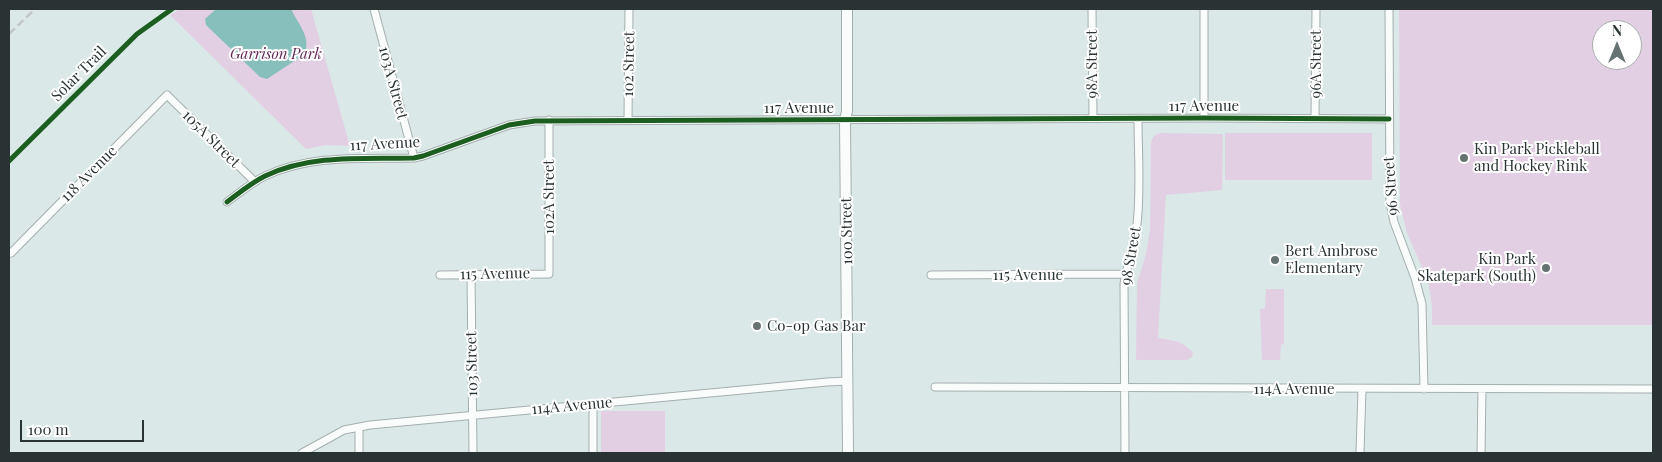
<!DOCTYPE html>
<html>
<head>
<meta charset="utf-8">
<style>
  body { margin:0 }
  #map { position:relative; width:1662px; height:462px; overflow:hidden; background:#dae8e7; font-family:"Playfair Display",serif }
  canvas { display:block }
  .frame { position:absolute; inset:0; border:10px solid #293333; pointer-events:none }
  .north { position:absolute; left:1592px; top:20px; width:50px; height:50px; box-sizing:border-box; background:#fff; border:1px solid #a9adad; border-radius:50%; rotate:0deg; font-size:14px; font-weight:700; line-height:20px; text-align:center; color:#293333 }
  .north::after { content:''; display:block; margin:auto; width:18px; height:22px; background:#677272; clip-path:polygon(50% 0,100% 100%,50% 72%,0 100%) }
  .scale { position:absolute; left:20px; top:420px; width:124px; height:22px; box-sizing:border-box; border:2px solid #293333; border-top:0; padding-left:6px; font-size:15px; line-height:18px; white-space:nowrap; color:#293333; -webkit-text-stroke:4px #fff; paint-order:stroke }
</style>
</head>
<body>
<div id="map">
<canvas width="1662" height="462"></canvas>
<div class="frame"></div>
<div class="north">N</div>
<div class="scale">100 m</div>
</div>
<script>
const context = document.querySelector('canvas').getContext('2d');
context.lineJoin = 'round';
function fill(path, color) { context.fillStyle = color; context.fill(path, 'evenodd'); }
function stroke(path, color, width, dash) { context.strokeStyle = color; context.lineWidth = width; context.lineCap = dash ? 'butt' : 'round'; context.setLineDash(dash || []); context.stroke(path); }
function write(font, color, halo, rows, align = 'center') {
  context.font = font + ' "Playfair Display",serif'; context.lineWidth = 4; context.setLineDash([]); context.textBaseline = 'middle'; context.strokeStyle = halo; context.fillStyle = color; for (const [text, x, y, turn = 0] of rows) {
    context.save(); context.translate(x, y); context.rotate((+turn || 0) * Math.PI / 180); context.textAlign = isNaN(turn) ? turn : align; if (halo) context.strokeText(text, 0, 0); context.fillText(text, 0, 0); context.restore();
  }
}
fill(new Path2D(`
  M180,9H311L350,146L326,145L306,149L170,15Z
  M1399,9H1653V325H1432V306L1428,281L1407,233L1400,205ZM1602,30H1632V60H1602Z
  M1161,133L1223,134L1222,190L1166,195L1158,338C1171,340 1184,341 1193,353L1192,357L1187,360H1136L1137,283L1146,254L1150,230L1151,143C1152,137 1154,135 1161,133Z
  M1225,133H1372V180H1225Z
  M1266,289H1284V344L1281,345L1280,360H1262L1260,309L1265,308Z
  M601,411H665V453H601Z`), '#e3cfe4');
fill(new Path2D(`
  M216,9H291C298,24 311,36 305,54L267,79L260,77L206,25L205,19Z`), '#87bfbd');
const street = new Path2D(`
  M374,9L414,158
  M1092,9L1093,118
  M1204,9V118
  M1389,9L1390,203L1394,222L1415,278L1422,304L1424,389
  M1315,118L1316,9
  M628,120L629,9
  M227,202C239,193 251,183 265,176C311,154 364,159 414,158L423,156L509,125L535,121L1204,118L1389,119
  M11,253L167,95L255,182
  M440,275L549,274V120
  M471,275L473,453
  M931,275L1125,274
  M935,387L1653,389
  M359,427V453
  M302,453L344,430L370,425L827,382L848,381
  M593,453V404
  M1125,453L1124,284C1127,264 1135,244 1137,224C1141,189 1138,153 1138,119
  M1360,453L1362,389
  M1481,453L1482,389`);
const secondary = new Path2D(`
  M847,9V111L845,120L848,453`);
stroke(street, '#a5afaf', 9);
stroke(secondary, '#a5afaf', 12);
stroke(street, '#f9fcfb', 7);
stroke(secondary, '#f9fcfb', 10);
stroke(new Path2D(`
  M9,34L35,9`), '#c2c6c6', 2.5, [8, 4]);
stroke(new Path2D(`
  M9,161L137,34L172,9
  M227,202C239,193 251,183 265,176C311,154 364,159 414,158L423,156L509,125L535,121L1204,118L1389,119`), '#1b5e20', 5);
for (const [x, y, r, color] of [
  [1464,158,5,"#677272"],
  [1275,260,5,"#677272"],
  [1546,268,5,"#677272"],
  [757,326,5,"#677272"]
]) { const dot = new Path2D(); dot.arc(x, y, r, 0, 2 * Math.PI); context.fillStyle = color; context.fill(dot); stroke(dot, '#fff', 2); }
write('italic 15px', '#622a5a', '#fff', [
  ["Garrison Park",276,54]
]);
write('15px', '#293333', '#fff', [
  ["102 Street",629,64,-89],
  ["98A Street",1092,64,-90],
  ["96A Street",1316,64,-90],
  ["Solar Trail",79,74,-45],
  ["103A Street",393,83,75],
  ["117 Avenue",1204,106],
  ["117 Avenue",799,108],
  ["105A Street",211,139,45],
  ["117 Avenue",385,144,-3],
  ["118 Avenue",89,174,-45],
  ["96 Street",1391,186,-94],
  ["102A Street",549,197,-90],
  ["100 Street",847,231,-91],
  ["98 Street",1131,256,-80],
  ["115 Avenue",495,274,-1],
  ["115 Avenue",1028,275],
  ["103 Street",472,364,-91],
  ["114A Avenue",1294,389],
  ["114A Avenue",572,406,-5]
]);
write('15px', '#293333', '#fff', [
  ["Kin Park Pickleball",1474,149],
  ["and Hockey Rink",1474,166],
  ["Bert Ambrose",1285,251],
  ["Elementary",1285,268],
  ["Kin Park",1536,259,"right"],
  ["Skatepark (South)",1536,276,"right"],
  ["Co-op Gas Bar",767,326]
], 'left');
</script>
</body>
</html>
